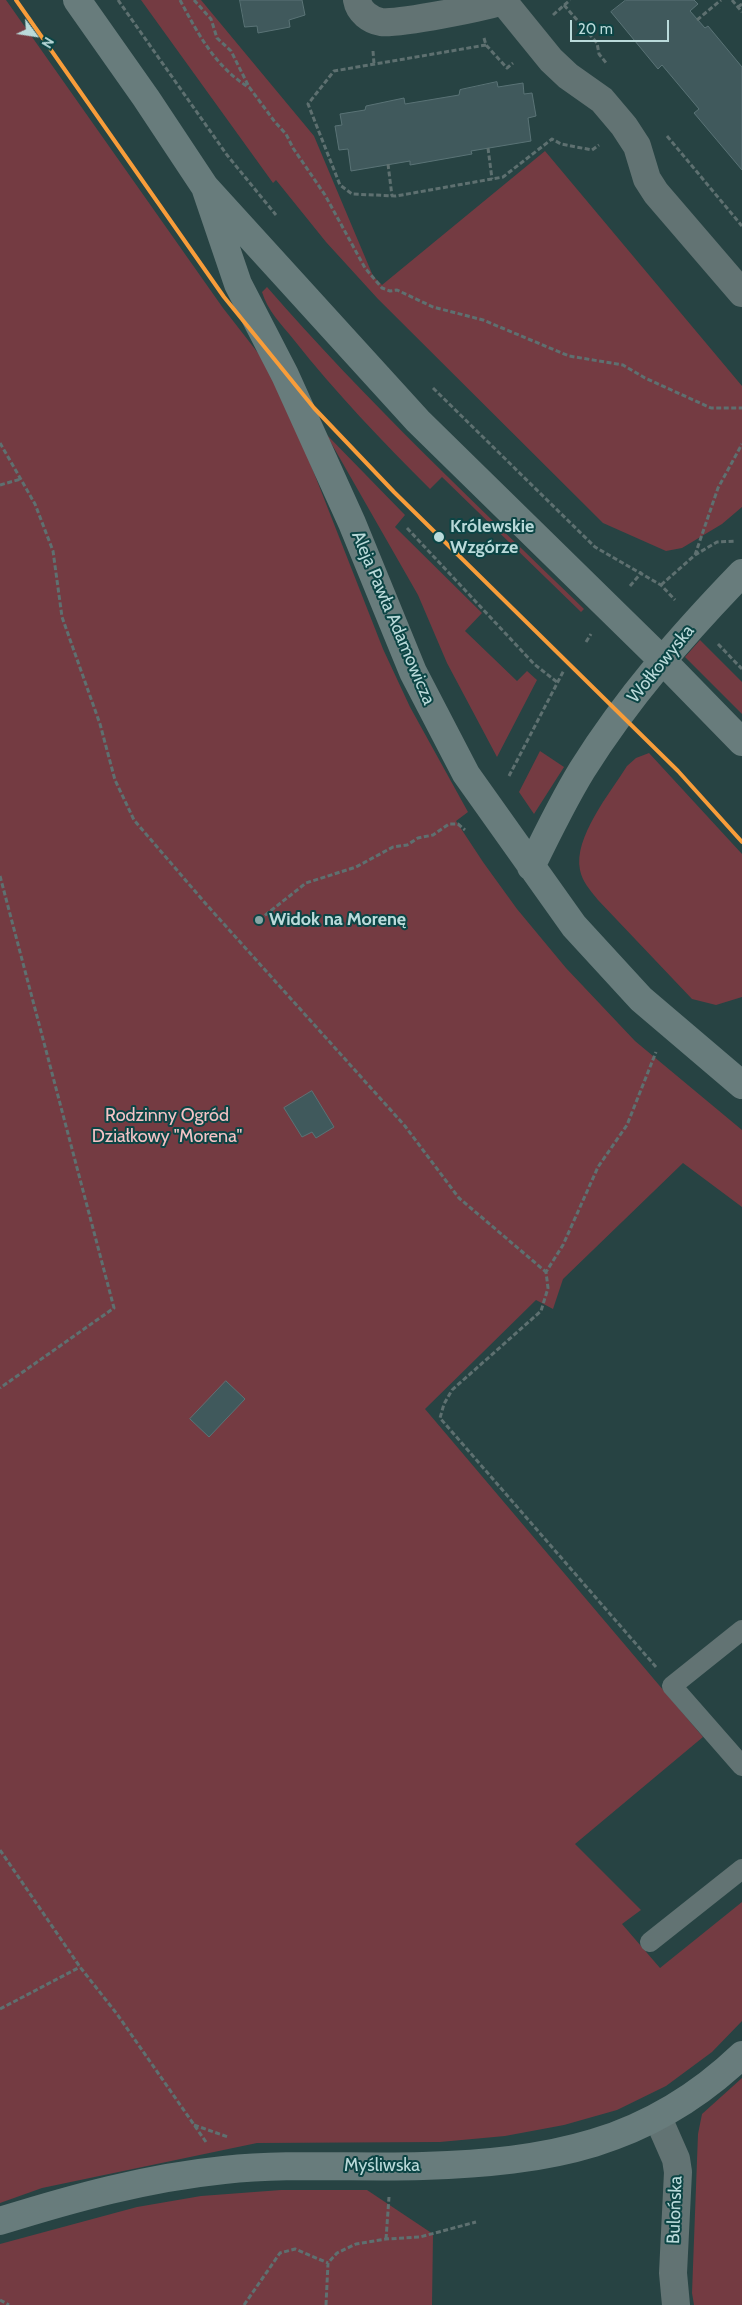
<!DOCTYPE html>
<html>
<head>
<meta charset="utf-8">
<style>
  body { margin:0 }
  #map { position:relative; width:742px; height:2305px; overflow:hidden; background:#274343; font-family:Cabin,sans-serif }
  canvas { display:block }
  .north { position:absolute; left:10px; top:10px; width:50px; height:50px; -webkit-text-stroke:4px #0c4545; paint-order:stroke; rotate:121deg; font-size:14px; font-weight:700; line-height:20px; text-align:center; color:#badada }
  .north::after { content:''; display:block; margin:auto; width:18px; height:22px; background:#badada; clip-path:polygon(50% 0,100% 100%,50% 72%,0 100%) }
  .scale { position:absolute; left:570px; top:20px; width:99px; height:22px; box-sizing:border-box; border:2px solid #badada; border-top:0; padding-left:6px; font-size:15px; line-height:18px; white-space:nowrap; color:#badada; -webkit-text-stroke:4px #0c4545; paint-order:stroke }
</style>
</head>
<body>
<div id="map">
<canvas width="742" height="2305"></canvas>
<div class="north">N</div>
<div class="scale">20 m</div>
</div>
<script>
const context = document.querySelector('canvas').getContext('2d');
context.lineJoin = 'round';
function fill(path, color) { context.fillStyle = color; context.fill(path, 'evenodd'); }
function stroke(path, color, width, dash) { context.strokeStyle = color; context.lineWidth = width; context.lineCap = dash ? 'butt' : 'round'; context.setLineDash(dash || []); context.stroke(path); }
function write(font, color, halo, rows, align = 'center') {
  context.font = font + ' Cabin,sans-serif'; context.lineWidth = 4; context.setLineDash([]); context.textBaseline = 'middle'; context.strokeStyle = halo; context.fillStyle = color; for (const [text, x, y, turn = 0] of rows) {
    context.save(); context.translate(x, y); context.rotate((+turn || 0) * Math.PI / 180); context.textAlign = isNaN(turn) ? turn : align; if (halo) context.strokeText(text, 0, 0); context.fillText(text, 0, 0); context.restore();
  }
}
fill(new Path2D(`
  M0,0H6L223,308L276,376L383,649L410,707L468,812L456,821L483,862L517,909L566,968L635,1041L742,1130V1207L683,1163L563,1279L553,1309L536,1300L425,1409L703,1737L575,1844L641,1910L622,1924L660,1968L742,1902V2021L712,2052L666,2086L617,2110L564,2125L505,2136L440,2142L257,2143L42,2188L0,2203Z
  M141,0H201L314,136L373,276L382,285L545,151L742,386V507L722,524L682,548L666,551L603,523L378,299L326,242L276,180L273,183Z
  M267,287C366,401 476,504 584,609L581,612L442,477L430,489C382,441 336,393 294,340C282,325 267,310 262,292Z
  M326,434L405,515L395,527L482,613L465,631L517,681L527,671L537,680L497,757L447,663L418,595Z
  M700,640L742,682V714L685,657Z
  M540,751L564,767L534,814L519,792Z
  M649,753L742,854V997L716,1005L692,999L598,900C590,890 582,881 580,870C573,838 610,793 627,766L636,758Z
  M742,2078V2305H694L692,2293L698,2134L702,2114Z
  M281,2190H367L433,2234L432,2305H0V2244L137,2207L201,2196Z`), '#743b42');
const building = new Path2D(`
  M240,0H302L305,15L289,20L290,27L258,33L257,26L245,27Z
  M626,0H694L698,4L690,11L705,28L708,26L742,67V170L694,113L699,109L662,65L658,69L611,12Z
  M497,82L498,87L523,83L524,94L532,93L536,116L528,118L531,141L471,151L472,154L410,165V161L351,171L348,149L339,150L335,126L342,125L340,114L365,110L366,106L404,98L405,104L459,95L460,90Z
  M312,1091L334,1127L316,1138L312,1132L302,1137L284,1108Z
  M226,1381L245,1399L209,1437L190,1419Z`);
fill(building, '#40595c');
stroke(building, '#5a7376', 1);
stroke(new Path2D(`
  M118,0L227,155L276,215
  M180,0C198,34 216,68 250,88
  M194,0L211,19L217,38L231,51L249,87L275,122L286,134L293,148L325,195L365,268L382,288L390,291L397,290L433,307L483,320L569,356L623,365L645,378L711,408H742
  M732,0L742,12
  M564,5L597,43L599,54L607,64
  M738,7L742,4
  M553,15L570,0
  M697,20L721,0
  M484,38L486,45L507,68L513,63
  M486,45L334,71L308,104L340,185L352,194L396,196L503,177L552,139L561,144L592,150L599,145
  M373,51L374,64
  M667,136L742,226
  M488,148L492,179
  M388,164L392,196
  M433,388L595,547L661,585L675,600
  M0,443L35,504L53,551L62,617L100,724L115,780L134,820L206,904L405,1126L459,1198L546,1272
  M0,485L21,479
  M407,528L534,664L557,682
  M695,555L718,488L742,444
  M661,585L695,555L717,542L736,541
  M630,586L642,572
  M586,642L591,634
  M718,644L742,669
  M509,776L564,670
  M0,876L114,1308L0,1388
  M259,920L306,883L356,867L393,847L407,845L418,838L433,835L449,824H458L465,830
  M656,1667L440,1418L444,1404L452,1390L541,1311L548,1288L546,1272L563,1245L598,1167L627,1125L656,1052
  M0,1850L80,1967L117,2014L206,2142
  M0,2009L80,1967
  M194,2125L228,2137
  M386,2239L389,2197
  M0,2300L9,2305
  M244,2305L280,2253L295,2249L328,2263
  M326,2305L328,2263L337,2253L356,2244L386,2239L420,2237L476,2222`), '#5e7070', 3, [5, 2.5]);
stroke(new Path2D(`
  M742,1630L672,1686L742,1766
  M650,1942L742,1869`), '#627373', 20);
stroke(new Path2D(`
  M357,0C359,12 370,20 381,22C398,24 488,7 505,0
  M503,1L551,60L568,76L602,100L624,126L637,146L647,179L656,193L742,293
  M658,2118L676,2159L678,2172L673,2273L676,2305`), '#627373', 28);
stroke(new Path2D(`
  M77,0L146,98L205,187L418,421L662,660L742,742
  M205,187L238,284L285,375L352,523L413,672L466,774L574,926L641,999L742,1085
  M531,867C547,834 563,801 582,770C627,698 683,634 742,573
  M0,2221C74,2198 146,2178 224,2170C290,2163 356,2168 423,2166C548,2162 648,2145 742,2055`), '#687c7c', 28);
stroke(new Path2D(`
  M16,0L224,297L314,408L394,492L678,771L742,842`), '#f89d3a', 4);
for (const [x, y, r, color] of [
  [439,537,6,"#badada"],
  [259,920,5,"#87a5a5"]
]) { const dot = new Path2D(); dot.arc(x, y, r, 0, 2 * Math.PI); context.fillStyle = color; context.fill(dot); stroke(dot, '#0c4545', 2); }
write('bold 18px', '#badada', '#0c4545', [
  ["Królewskie",450,527],
  ["Wzgórze",450,548]
], 'left');
write('18px', '#badada', '#0c4545', [
  ["Aleja Pawła Adamowicza",393,618,67],
  ["Wołkowyska",661,664,-51],
  ["Myśliwska",382,2166],
  ["Bulońska",675,2210,-88]
]);
write('bold 18px', '#badada', '#0c4545', [
  ["Widok na Morenę",269,920]
], 'left');
write('18px', '#f4c3c5', '#0c4545', [
  ["Rodzinny Ogród",167,1116],
  ["Działkowy \"Morena\"",167,1137]
]);
</script>
</body>
</html>
